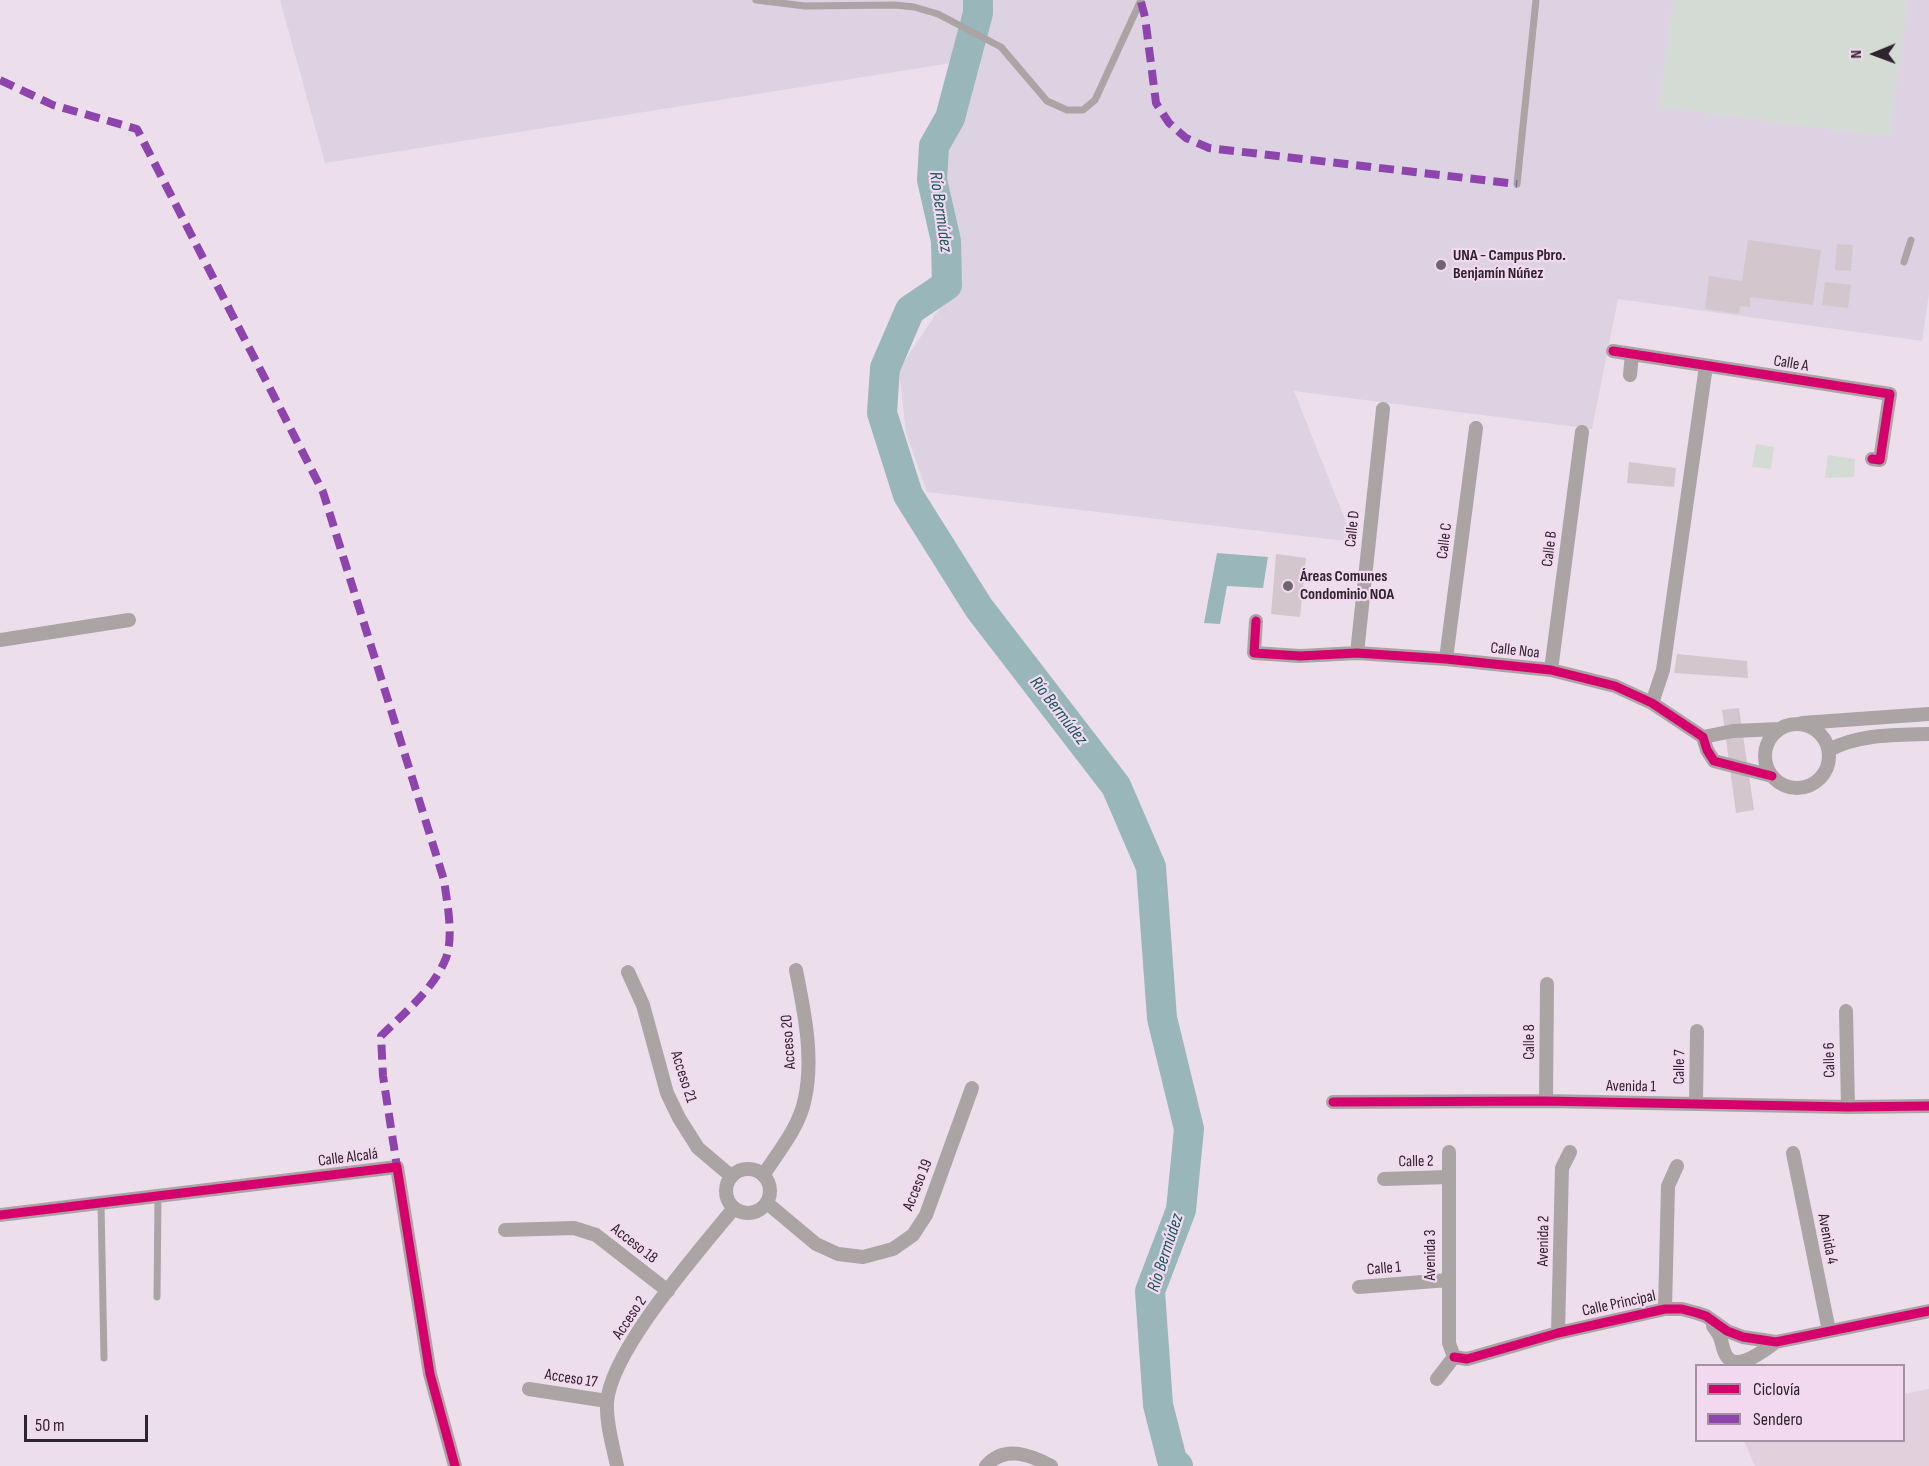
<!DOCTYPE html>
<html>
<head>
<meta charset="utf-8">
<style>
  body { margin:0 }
  #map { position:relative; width:1929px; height:1466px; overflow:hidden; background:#ecdfeb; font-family:"Sofia Sans Condensed",sans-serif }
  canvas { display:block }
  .legend { position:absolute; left:1695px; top:1364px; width:210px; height:78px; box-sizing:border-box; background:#f2d9ef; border:2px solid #a491a1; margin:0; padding:8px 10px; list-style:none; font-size:18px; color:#2e242d }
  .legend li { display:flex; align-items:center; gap:12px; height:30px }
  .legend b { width:30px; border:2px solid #a491a1 }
  .north { position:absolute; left:1845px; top:24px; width:60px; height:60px; -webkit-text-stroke:4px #f2d9ef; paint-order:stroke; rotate:269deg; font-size:16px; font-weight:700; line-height:24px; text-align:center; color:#2e242d }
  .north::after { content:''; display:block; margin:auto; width:21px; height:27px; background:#2e242d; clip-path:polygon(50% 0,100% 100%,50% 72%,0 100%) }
  .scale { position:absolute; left:24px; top:1415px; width:124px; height:27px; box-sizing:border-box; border:3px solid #2e242d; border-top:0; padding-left:8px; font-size:18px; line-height:21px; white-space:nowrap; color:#2e242d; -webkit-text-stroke:4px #f2d9ef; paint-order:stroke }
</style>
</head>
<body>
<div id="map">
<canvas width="1929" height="1466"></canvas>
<ul class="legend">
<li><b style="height:8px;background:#d6006c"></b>Ciclovía</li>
<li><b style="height:8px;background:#8e44ad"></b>Sendero</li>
</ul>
<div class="north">N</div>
<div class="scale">50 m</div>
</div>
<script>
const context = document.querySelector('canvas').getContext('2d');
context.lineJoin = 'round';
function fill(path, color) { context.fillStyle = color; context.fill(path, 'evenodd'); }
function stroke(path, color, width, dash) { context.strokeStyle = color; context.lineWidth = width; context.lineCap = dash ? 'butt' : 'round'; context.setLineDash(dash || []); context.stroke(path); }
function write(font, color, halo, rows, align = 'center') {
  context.font = font + ' "Sofia Sans Condensed",sans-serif'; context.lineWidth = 4.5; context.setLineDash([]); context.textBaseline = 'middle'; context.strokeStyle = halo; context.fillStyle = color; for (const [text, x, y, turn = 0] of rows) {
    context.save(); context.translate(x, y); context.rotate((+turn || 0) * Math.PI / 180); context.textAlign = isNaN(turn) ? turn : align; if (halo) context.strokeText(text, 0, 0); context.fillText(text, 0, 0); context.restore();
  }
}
fill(new Path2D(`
  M1929,1389V1466H1755L1744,1441L1904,1440V1394Z`), '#e2d0dd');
fill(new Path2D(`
  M280,0H1929V294L1922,341L1618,299L1592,429L1294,391L1354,542L927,492L906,433L899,369L954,287L952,244L938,179L942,150L963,119L976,59L325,163Z`), '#dcd2e2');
fill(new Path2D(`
  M1673,0H1908L1890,137L1659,107Z
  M1756,444L1774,447L1771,469L1752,467Z
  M1828,455L1855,459L1854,477L1825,478Z`), '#d4dbd5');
fill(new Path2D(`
  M1217,553L1268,557L1263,588L1227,586L1220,624L1204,623Z`), '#99b6bb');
stroke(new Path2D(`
  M978,0V13L950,118L934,146L932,180L946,241L947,285L910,310L885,368L882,413L908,495L979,608L1116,786L1151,867L1162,1018L1189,1129L1181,1210L1150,1291L1158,1405L1172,1460L1178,1466`), '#99b6bb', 30);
fill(new Path2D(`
  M1748,240L1821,250L1813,305L1750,297V307L1740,306L1739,314L1705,309L1709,276L1742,281Z
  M1837,244L1853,245L1851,271L1835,270Z
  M1825,282L1851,285L1848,308L1822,305Z
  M1629,462L1676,468L1674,487L1627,483Z
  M1276,554L1306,558L1300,617L1271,614Z
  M1677,654L1747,661L1748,678L1674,673Z
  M1739,708L1754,810L1736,813L1722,710Z`), '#d4c6cd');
stroke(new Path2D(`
  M756,0L805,6L895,5L914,7L938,14L1001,47L1047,101L1067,110H1083L1095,100L1141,0
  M1517,184L1536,0
  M1904,262L1911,240
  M101,1204L104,1358
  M157,1297L158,1197`), '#aba4a4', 7);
stroke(new Path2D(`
  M1613,351L1890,394L1880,460L1872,459
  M1630,375L1632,354
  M1256,621L1254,653L1300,656L1357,653L1446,659L1551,670L1615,686L1652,703L1703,737L1707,750L1714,761L1772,776
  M0,640L129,620
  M1357,653L1383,409
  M1446,659L1476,428
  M1551,670L1582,432
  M1652,703L1663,670L1706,366
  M1802,723L1929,714
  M1765 756a32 32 0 1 1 64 0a32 32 0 1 1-64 0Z
  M1703,737L1733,731L1779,729
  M1829,750C1859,734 1895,735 1929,734
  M628,972L643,1005L667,1093L679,1118L698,1148L731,1176
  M1846,1011L1848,1107
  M1546,1101L1547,984
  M1333,1102L1546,1101L1848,1107L1929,1106
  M1696,1104L1697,1031
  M1449,1152V1343L1454,1357
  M1793,1153L1829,1331
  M726 1191a22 22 0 1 1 44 0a22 22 0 1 1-44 0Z
  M764,1174C779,1151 800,1126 805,1098C814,1056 804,1011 796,970
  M1384,1179L1448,1177
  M767,1203L816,1244L838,1254L863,1257L893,1249L913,1235L926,1215L972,1088
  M0,1215L397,1167L430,1374L455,1466
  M505,1230L574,1228L596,1235L668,1291
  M1359,1287L1448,1280
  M1665,1309L1668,1186L1677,1166
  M1713,1326C1722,1338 1720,1338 1724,1351C1733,1377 1764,1350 1776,1342
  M1558,1333L1562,1168L1570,1152
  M1454,1357L1467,1359L1558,1333L1665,1309H1682L1697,1313L1706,1316L1727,1331L1743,1337L1776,1342L1929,1311
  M1437,1379L1454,1357
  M529,1389L607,1401
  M617,1466C613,1446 606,1424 607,1403C610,1351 700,1250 734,1208
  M986,1466C1004,1445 1029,1454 1051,1466`), '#aba4a4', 14);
stroke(new Path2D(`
  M1141,2L1145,17L1156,103L1169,123L1186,138L1209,148L1517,184
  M0,80L53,105L137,129L323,492L444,880C447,902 454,937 446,958C434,989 404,1013 381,1036L383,1076L397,1167`), '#8e44ad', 8, [15, 8]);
stroke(new Path2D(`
  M1613,351L1890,394L1880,460L1872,459
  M1256,621L1254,653L1300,656L1357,653L1446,659L1551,670L1615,686L1652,703L1703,737L1707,750L1714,761L1772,776
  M1333,1102L1546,1101L1848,1107L1929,1106
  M0,1215L397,1167L430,1374L455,1466
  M1454,1357L1467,1359L1558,1333L1665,1309H1682L1697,1313L1706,1316L1727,1331L1743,1337L1776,1342L1929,1311`), '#d6006c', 9);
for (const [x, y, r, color] of [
  [1441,265,6,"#706570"],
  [1288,586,6,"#706570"]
]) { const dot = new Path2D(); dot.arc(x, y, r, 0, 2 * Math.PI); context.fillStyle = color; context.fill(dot); stroke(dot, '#f2d9ef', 2); }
write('bold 16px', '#2e242d', '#f2d9ef', [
  ["UNA - Campus Pbro.",1453,256],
  ["Benjamín Núñez",1453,274],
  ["Áreas Comunes",1300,577],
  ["Condominio NOA",1300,595]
], 'left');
write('16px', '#2e242d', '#f2d9ef', [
  ["Calle A",1791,364,9],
  ["Calle D",1353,529,-84],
  ["Calle C",1445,541,-83],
  ["Calle B",1550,549,-83],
  ["Calle Noa",1515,651,6],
  ["Acceso 20",789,1042,-94],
  ["Calle 8",1530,1042,-90],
  ["Calle 6",1830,1060,-91],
  ["Calle 7",1680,1067,-89],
  ["Acceso 21",683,1077,72],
  ["Avenida 1",1631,1087,1],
  ["Calle Alcalá",348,1158,-7],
  ["Calle 2",1416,1162,-1],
  ["Acceso 19",918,1185,-68],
  ["Avenida 4",1827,1239,79],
  ["Avenida 2",1544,1241,-89],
  ["Acceso 18",634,1244,38],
  ["Avenida 3",1431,1255,-90],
  ["Calle 1",1384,1269,-5],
  ["Calle Principal",1619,1304,-12],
  ["Acceso 2",630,1318,-56],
  ["Acceso 17",571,1379,9]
]);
write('italic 18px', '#16585c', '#f2d9ef', [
  ["Río Bermúdez",940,212,82],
  ["Río Bermúdez",1058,711,52],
  ["Río Bermúdez",1166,1253,-72]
]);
</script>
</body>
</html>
